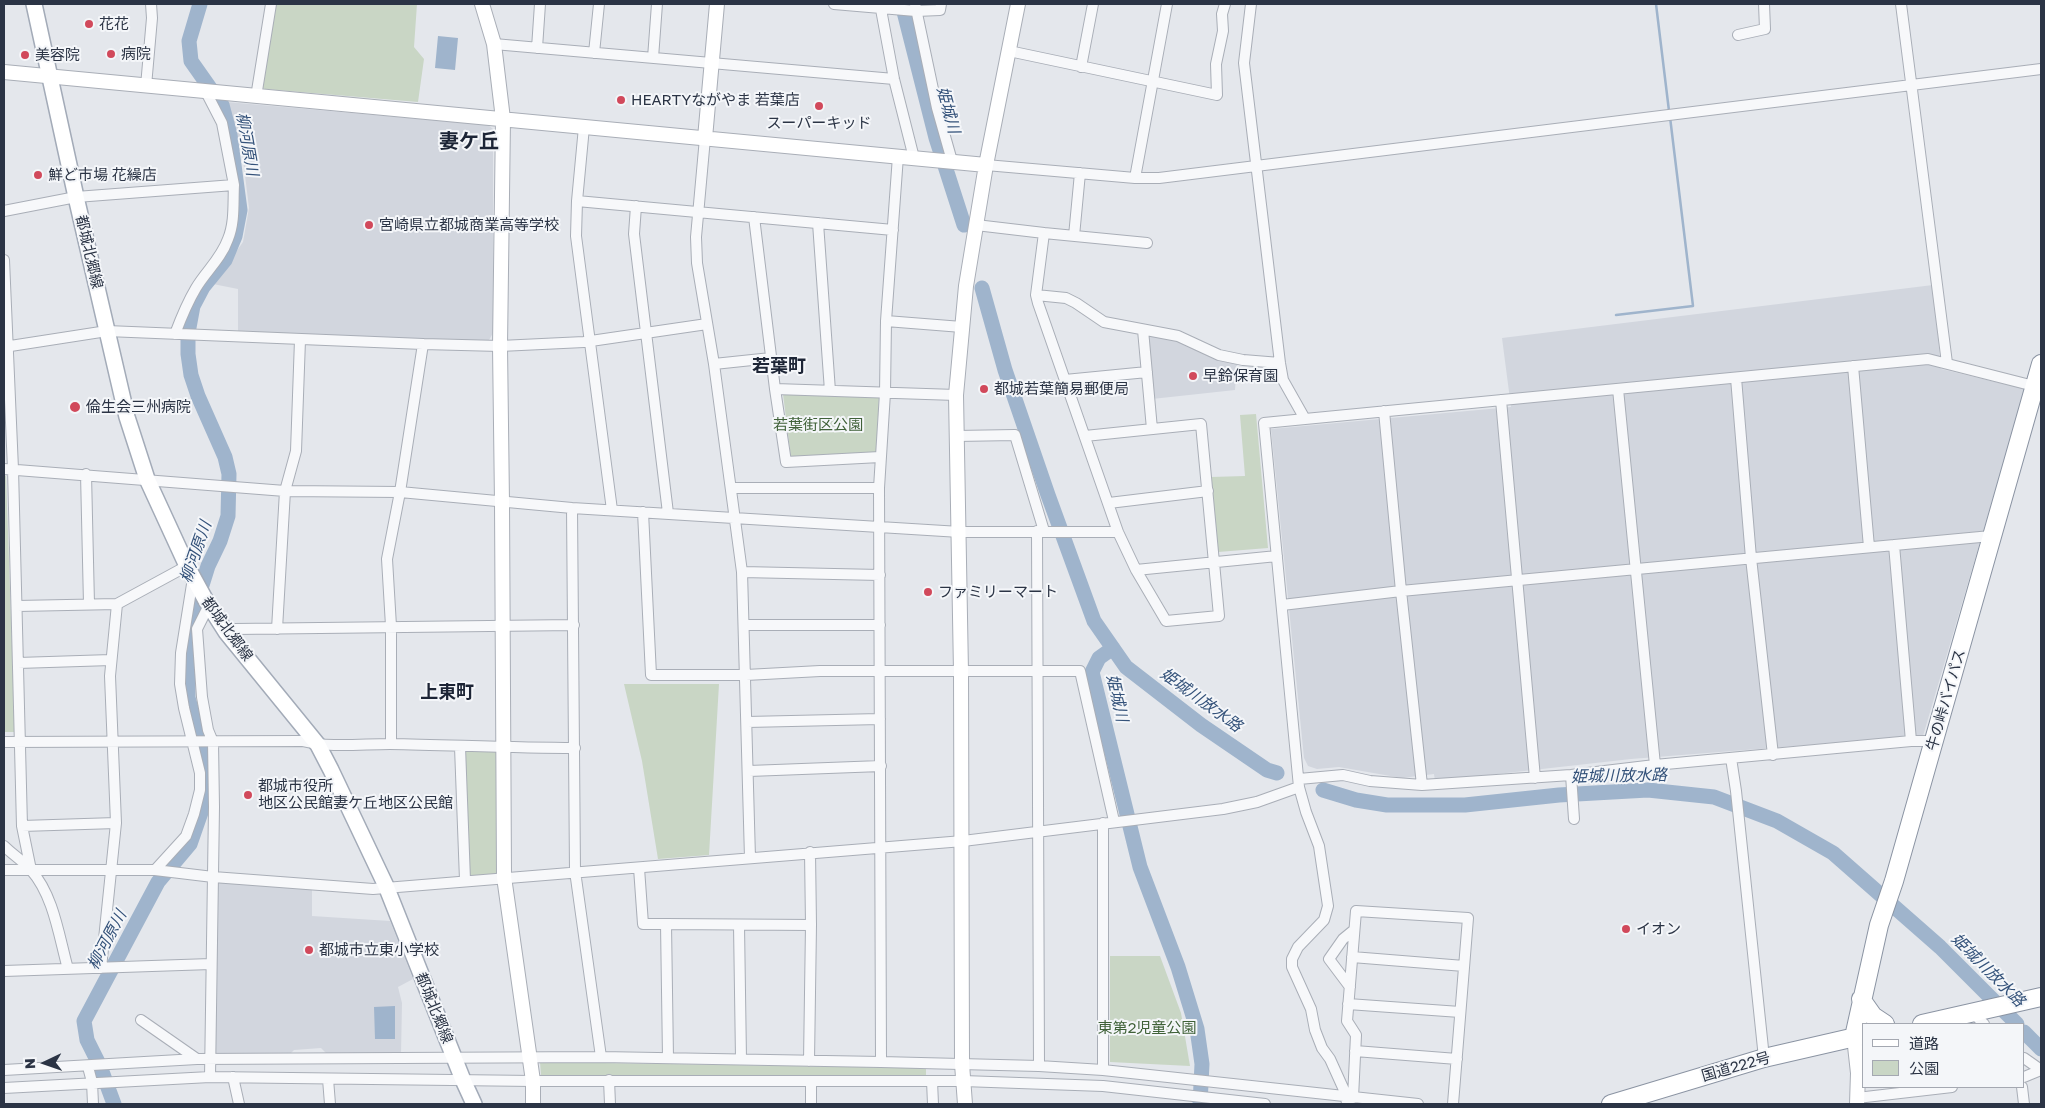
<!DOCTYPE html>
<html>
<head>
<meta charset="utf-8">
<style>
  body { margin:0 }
  #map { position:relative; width:2045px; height:1108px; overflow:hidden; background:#e4e7ec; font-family:"Golos Text","Noto Sans JP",sans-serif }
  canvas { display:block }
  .frame { position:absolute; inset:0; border:5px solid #2b3445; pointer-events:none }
  .legend { position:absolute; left:1862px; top:1023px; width:162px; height:65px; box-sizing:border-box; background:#f4f6f9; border:1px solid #a4a8b1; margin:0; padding:6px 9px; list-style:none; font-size:15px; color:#2b3445 }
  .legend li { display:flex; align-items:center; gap:10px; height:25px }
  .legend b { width:25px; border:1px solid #a4a8b1 }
  .north { position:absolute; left:20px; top:1038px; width:50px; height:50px; -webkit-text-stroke:4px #f4f6f9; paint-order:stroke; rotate:267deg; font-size:14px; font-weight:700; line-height:20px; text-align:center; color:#2b3445 }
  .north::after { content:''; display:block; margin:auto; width:18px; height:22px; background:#2b3445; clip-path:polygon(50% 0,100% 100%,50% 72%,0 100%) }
</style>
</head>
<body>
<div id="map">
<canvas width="2045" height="1108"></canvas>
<div class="frame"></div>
<ul class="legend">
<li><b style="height:6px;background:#fff"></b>道路</li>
<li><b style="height:14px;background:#c9d6c5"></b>公園</li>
</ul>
<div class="north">N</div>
</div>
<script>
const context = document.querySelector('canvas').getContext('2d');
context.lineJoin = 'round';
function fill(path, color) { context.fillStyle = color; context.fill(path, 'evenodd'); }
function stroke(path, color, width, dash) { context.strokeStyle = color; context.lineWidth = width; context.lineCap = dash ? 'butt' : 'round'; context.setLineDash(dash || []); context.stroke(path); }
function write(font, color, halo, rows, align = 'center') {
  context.font = font + ' "Golos Text","Noto Sans JP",sans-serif'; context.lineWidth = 4; context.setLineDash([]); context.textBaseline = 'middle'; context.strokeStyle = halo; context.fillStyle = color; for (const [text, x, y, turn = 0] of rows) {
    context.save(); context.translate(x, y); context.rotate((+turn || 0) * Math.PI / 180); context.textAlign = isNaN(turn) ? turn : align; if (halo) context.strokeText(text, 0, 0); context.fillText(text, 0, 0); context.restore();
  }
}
fill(new Path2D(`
  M227,102L488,125L493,129V333L489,340L417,342L238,332V289L213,284L243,242L249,208L243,159Z
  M1933,285L1941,369L2025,389L1923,736L1631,759L1435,781L1434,774L1402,778L1339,767L1317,769L1308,766L1304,758L1271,429L1511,407L1502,338Z
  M1146,335L1177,339L1237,363L1235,390L1152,399Z
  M222,881L312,888V916L390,921L413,979L398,987L402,1003L401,1054L326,1053L321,1048L294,1050L291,1053L215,1055L217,885Z`), '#d2d6de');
fill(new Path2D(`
  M275,4H417L414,47L424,59L418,102L265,89L263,88Z
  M783,394L879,397L876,454L791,458Z
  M1256,414L1268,548L1218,552L1211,477L1245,476L1240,415Z
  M4,475L6,476L15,732H4Z
  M624,684H719L709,855L658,859L642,761Z
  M465,751H495L497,753L498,871L496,874L469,876L464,752Z
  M1110,956H1160L1181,1013L1190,1066L1110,1062Z
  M540,1062L926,1068V1076L541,1075Z`), '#c9d6c5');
fill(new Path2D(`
  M438,36L458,38L455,70L435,68Z
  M395,1006V1039H375L374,1007Z`), '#9fb4cc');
stroke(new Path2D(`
  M1656,4L1669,111
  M1616,315L1693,306L1670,117`), '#9fb4cc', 2.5);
stroke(new Path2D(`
  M902,4L936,138L964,225
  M982,288L1005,370L1048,495L1094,621L1126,667L1201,725L1267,770L1277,773
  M1113,648L1099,658L1092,672L1140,867L1178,967L1197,1029L1202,1064L1200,1104
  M1323,790L1356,800L1387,805H1465L1559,795L1648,790L1714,797L1777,821L1833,853L1940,947L2017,1024
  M2024,1032L2041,1049
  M114,1104L100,1066L87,1040L84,1021L158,882L190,844L205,801L207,771L201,742L188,698V643L193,614L208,566L220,541L228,516L229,474L225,457L198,396L191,375L188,354V333L193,306L203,287L225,260L235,236L240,210L230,135L222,105L191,61L189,41L200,4`), '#9fb4cc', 15);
const street = new Path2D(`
  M834,4L916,11L940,10L941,4
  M880,4L894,79L914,158
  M915,4L937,108L952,161
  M1251,4L1244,63L1280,363L1283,380L1305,419L1928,359L2034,386
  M1901,4L1947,363
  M1738,35L1765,29L1764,4
  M494,44L894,79
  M537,48L540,4
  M1009,51L1217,95L1216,64L1223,31L1222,14L1225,4
  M594,53L599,4
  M653,58L657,4
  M1081,67L1093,4
  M146,86L152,18L151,4
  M206,92L222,123L234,185
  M256,97L271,4
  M584,127L577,201L576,236L612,510
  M705,138L696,237L697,263L714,364L742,572L750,858
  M986,165L1135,178H1159L2041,69
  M1135,178L1167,4
  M577,201L893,230
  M636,206L634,234L668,513
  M4,211L76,197L234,185C233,203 235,222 228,239C221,259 206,271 196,288C187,303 181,318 175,334
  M754,217L775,389L956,395
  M818,223L830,391
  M976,225L1044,233L1036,295L1038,303L1118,532L1136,570L1166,621L1219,616L1201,424L1085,436
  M1044,233L1147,243
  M1074,236L1080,173
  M4,260L13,469L22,826L31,870
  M1036,295L1066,298L1076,303L1104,322L1178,336L1219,355L1243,360L1280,363
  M886,321L962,327
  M1143,330L1152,429
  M4,347L107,331L423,344L500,346L584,342L707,324
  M714,364L771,358
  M1853,366L1869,547
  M1736,378L1751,558L1773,755
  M1065,380L1147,372
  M775,389L786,462L880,457
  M1618,389L1655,765
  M1501,400L1535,778
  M1384,411L1401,591L1422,785
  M1305,419L1264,423L1299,787L1306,812L1319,846L1328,906L1324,920L1298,947L1292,959V967L1311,1009L1315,1030L1322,1048L1330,1059L1344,1090L1347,1103
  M956,436L1015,435L1044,531
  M4,469L285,491L400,492L572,508L960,532H1118
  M86,474L89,604
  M731,488H879
  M1109,503L1208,491
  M572,508L575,871L601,1057
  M643,512L651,675H746L820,671H1080L1114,821
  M1037,531L1039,1066
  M1894,545L1911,741
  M1136,570L1277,556
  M742,572L880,575
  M209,605L197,629L202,697L208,730L213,742L214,807L210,1077
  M1282,605L1401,591L1991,536
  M17,606L117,604L187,566
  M745,625H880
  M277,629L285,491L296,451L300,340
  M226,632L235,629L574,625
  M18,663L111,660
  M747,722L880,719
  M4,742L302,741C330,748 361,744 390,744C451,745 513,748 575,748
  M391,744V626L387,559L400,492L423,344
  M460,747L465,880
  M1731,758L1736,791L1764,1058
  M749,771L881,766
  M1571,775L1574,819
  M1299,779L1343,775L1370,781L1422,785L1571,775L1655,765L1911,741H1934
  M1103,823V1070
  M22,826L116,823
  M4,846C12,854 23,861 31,870C54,896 59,937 68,969
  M639,868L643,924H666L668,1058
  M4,870H155L213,877L373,889L963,841L1223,809L1257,802L1299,787
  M155,870L186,836L194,814L200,790V773L184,708L180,684L181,653L193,578
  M666,924L811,925
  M739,925L741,1059
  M1352,957L1464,966
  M101,968L116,823L110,676L117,604
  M4,971L211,964
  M1350,987L1329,959L1343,939L1354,930
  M1348,1004L1460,1012
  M1973,1013L1984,1024
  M141,1020L197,1059
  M1355,1051L1457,1059
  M2024,1058L2041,1070
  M809,1061L811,925L810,852
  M881,1062L879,488L885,393L886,321L898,156
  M88,1067L92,1082L93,1104
  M4,1070L197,1059L601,1057L881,1062L1039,1066L1103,1070L1418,1104
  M233,1077L239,1104
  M2024,1077L2041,1070
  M328,1079L330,1104
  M609,1080L610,1104
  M811,1081V1104
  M932,1081L933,1104
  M2022,1087L2024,1104
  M4,1088L210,1077L533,1081H963L1103,1086L1265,1104
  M1353,1098L1356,1035L1347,1021L1356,911L1468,918L1453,1104
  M1857,1098L1952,1087`);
const secondary = new Path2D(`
  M482,4L494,44L503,119L500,346L502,503L504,877L533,1081V1104
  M4,72L986,165
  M705,138L717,4
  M1854,1037L1858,1073L1857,1104
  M965,1104L962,1064L961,672L956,395L966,286L986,165L1018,4`);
const primary = new Path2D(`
  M34,4L76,197L127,417L147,479L187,566L205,599L226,632L318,745L331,770L386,886L463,1080L474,1104`);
const highway = new Path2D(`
  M1861,999L1873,1016L1885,1024
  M1922,1024L2041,997
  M1854,1037L1879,925L1894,881L2041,364
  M1611,1104L1764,1058L1864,1035`);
stroke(street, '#a9aeb7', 12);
stroke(secondary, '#a9aeb7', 16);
stroke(primary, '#a3abb8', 18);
stroke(highway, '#8b94a3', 20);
stroke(street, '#f7f8fa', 10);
stroke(secondary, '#fff', 14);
stroke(primary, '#fff', 15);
stroke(highway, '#fff', 18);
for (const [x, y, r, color] of [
  [89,24,5,"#d1495b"],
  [111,54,5,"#d1495b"],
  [25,55,5,"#d1495b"],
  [621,100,5,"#d1495b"],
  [819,106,5,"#d1495b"],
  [38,175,5,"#d1495b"],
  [369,225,5,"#d1495b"],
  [1193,376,5,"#d1495b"],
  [984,389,5,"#d1495b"],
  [75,407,6,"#d1495b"],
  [928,592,5,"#d1495b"],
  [248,795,5,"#d1495b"],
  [1626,929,5,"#d1495b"],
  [309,950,5,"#d1495b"]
]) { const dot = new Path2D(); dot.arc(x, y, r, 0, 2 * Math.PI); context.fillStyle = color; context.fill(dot); stroke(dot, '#f4f6f9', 2); }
write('15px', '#2b3445', '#f4f6f9', [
  ["花花",99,24],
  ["病院",121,54],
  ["美容院",35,55],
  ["HEARTYながやま 若葉店",631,100],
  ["スーパーキッド",819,123,"center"],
  ["鮮ど市場 花繰店",48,175],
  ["宮崎県立都城商業高等学校",379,225],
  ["早鈴保育園",1203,376],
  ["都城若葉簡易郵便局",994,389],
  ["倫生会三州病院",86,407],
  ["ファミリーマート",938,592],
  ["都城市役所",258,786],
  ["地区公民館妻ケ丘地区公民館",258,803],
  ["イオン",1636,929],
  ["都城市立東小学校",319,950]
], 'left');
write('15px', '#2b3445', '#f4f6f9', [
  ["都城北郷線",89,252,77],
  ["都城北郷線",227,629,54],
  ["牛の峠バイパス",1946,700,-74],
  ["都城北郷線",434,1008,68],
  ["国道222号",1736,1067,-16]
]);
write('15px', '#3f6138', '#f4f6f9', [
  ["若葉街区公園",818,425],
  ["東第2児童公園",1147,1028]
]);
write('italic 16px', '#34527a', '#f4f6f9', [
  ["姫城川",948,110,75],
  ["柳河原川",247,144,80],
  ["柳河原川",196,552,-71],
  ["姫城川",1117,698,77],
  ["姫城川放水路",1201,700,36],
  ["姫城川放水路",1619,776,-1],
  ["柳河原川",107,940,-62],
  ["姫城川放水路",1988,970,45]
]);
write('bold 18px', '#1d2536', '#f4f6f9', [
  ["若葉町",779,366],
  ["上東町",447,692]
]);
write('bold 20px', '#1d2536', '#f4f6f9', [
  ["妻ケ丘",469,142]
]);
</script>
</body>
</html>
